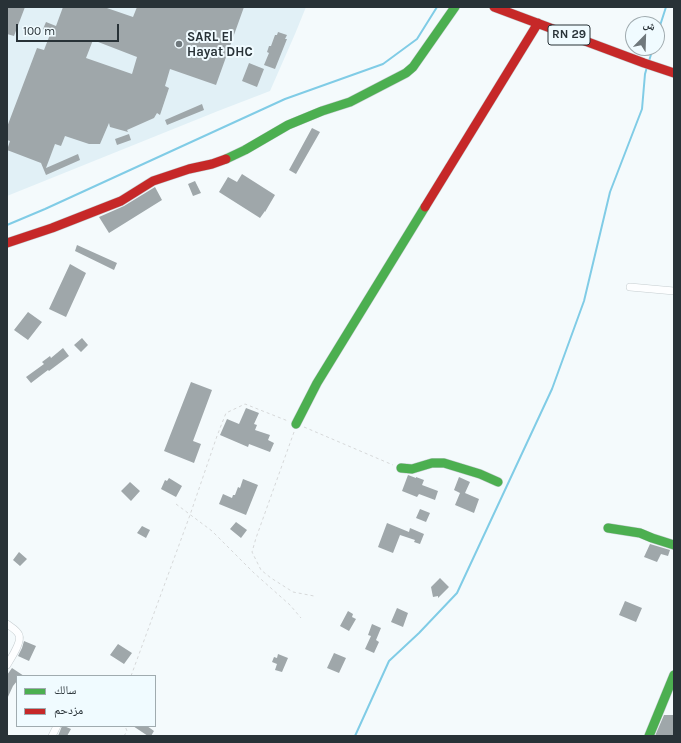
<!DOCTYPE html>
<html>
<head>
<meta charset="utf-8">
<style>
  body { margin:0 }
  #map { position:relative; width:681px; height:743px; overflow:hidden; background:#f4fafc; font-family:Karla,"Noto Naskh Arabic",sans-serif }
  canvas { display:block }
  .frame { position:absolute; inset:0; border:8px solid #283237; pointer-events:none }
  .legend { position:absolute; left:16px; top:675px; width:140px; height:52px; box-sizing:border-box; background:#f0fbff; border:1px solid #a0abaf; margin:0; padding:5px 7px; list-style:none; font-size:12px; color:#283237 }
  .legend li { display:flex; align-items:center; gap:8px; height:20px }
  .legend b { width:20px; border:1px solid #a0abaf }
  .north { position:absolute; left:625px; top:16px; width:40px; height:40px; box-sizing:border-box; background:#f0fbff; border:1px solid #a0abaf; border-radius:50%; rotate:23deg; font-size:11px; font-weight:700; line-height:16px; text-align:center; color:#283237 }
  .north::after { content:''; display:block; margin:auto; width:14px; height:18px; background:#6f787c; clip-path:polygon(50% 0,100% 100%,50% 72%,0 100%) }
  .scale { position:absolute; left:16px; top:24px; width:103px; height:18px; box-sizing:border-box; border:2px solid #283237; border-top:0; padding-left:5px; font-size:12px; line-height:14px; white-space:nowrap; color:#283237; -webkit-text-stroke:3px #f0fbff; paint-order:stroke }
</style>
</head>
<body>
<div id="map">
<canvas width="681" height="743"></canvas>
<div class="frame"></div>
<ul class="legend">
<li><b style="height:5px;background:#4caf50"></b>سالك</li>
<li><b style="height:5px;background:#c62828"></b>مزدحم</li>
</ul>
<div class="north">ش</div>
<div class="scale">100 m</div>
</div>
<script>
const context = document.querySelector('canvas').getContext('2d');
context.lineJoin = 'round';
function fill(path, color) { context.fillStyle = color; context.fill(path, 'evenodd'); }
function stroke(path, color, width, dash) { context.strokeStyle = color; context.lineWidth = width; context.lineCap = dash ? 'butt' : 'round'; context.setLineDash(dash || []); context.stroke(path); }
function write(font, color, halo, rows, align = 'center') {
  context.font = font + ' Karla,sans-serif'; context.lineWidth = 4; context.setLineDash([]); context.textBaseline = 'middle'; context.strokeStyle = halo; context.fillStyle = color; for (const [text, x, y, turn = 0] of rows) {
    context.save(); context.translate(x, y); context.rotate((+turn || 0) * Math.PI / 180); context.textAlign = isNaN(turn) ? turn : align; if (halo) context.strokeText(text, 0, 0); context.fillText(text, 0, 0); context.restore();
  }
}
fill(new Path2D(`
  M7,7H306L295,34L270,91L218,111L7,196Z`), '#e1f0f6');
stroke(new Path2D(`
  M657,35L666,7
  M649,61L653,48
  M7,225L45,209L285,99L383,64L417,39L437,7
  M355,736L389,661L419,633L457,593L552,389L584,301L610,192L642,109L645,74L647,67`), '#80cce6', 2);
fill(new Path2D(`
  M7,7H25L14,36L7,34Z
  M63,7H104L133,17L137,7H244L216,85L170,69L165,86L169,88L160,115L157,113L154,118L127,130L128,132L110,127L109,123L100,144H89L65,136L61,146L55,144L46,168L78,154L80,160L46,175L41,163L7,150L10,141L7,140V127L37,48L44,50L51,32L43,29L46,22L56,26ZM93,40L137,57L132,74L86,58Z
  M278,32L287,35L285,39H287L275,69L264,65L269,53L267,52L269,46H271L275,35H277Z
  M249,63L264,69L257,87L242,81Z
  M202,104L204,110L167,125L165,120Z
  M312,128L320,132L296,174L289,170Z
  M129,134L131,140L117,145L115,139Z
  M242,174L275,195L265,212V211L260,218L219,192L228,177L237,182Z
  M195,181L201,193L193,196L188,184Z
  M155,187L162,200L109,233L99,217L124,206Z
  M77,245L117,263L114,270L75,251Z
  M70,264L86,273L66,317L49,309Z
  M28,312L42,322L28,340L14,330Z
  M82,338L88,345L81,352L74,345Z
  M63,348L69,356L49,371L48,370L31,383L26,377L44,364L42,362L50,356L51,358Z
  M191,382L212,390L193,441L201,444L194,463L164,451Z
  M246,408L259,413L254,424L257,425L255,430L270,435L268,440L274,443L270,452L249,444L248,447L220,435L227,419L239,424Z
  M408,475L416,478V477L424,480L422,485L438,491L435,500L419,494L417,497L402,491Z
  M459,477L470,482L465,493L479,499L474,513L455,505L460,493L454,490Z
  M169,478L182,486L176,497L161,489L165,480L167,481Z
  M243,479L258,485L246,515L219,504L223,494L232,498L233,495H235L238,487L240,488Z
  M130,482L140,491L131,501L121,491Z
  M420,509L430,513L426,522L416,518Z
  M236,522L247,530L241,538L230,529Z
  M387,523L409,532L410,528L424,534L420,544L414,542L415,540L400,535L393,553L378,547Z
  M142,526L150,530L146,538L137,533Z
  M650,544L670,550L668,556L661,554L657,562L644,557Z
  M19,552L27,559L20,566L13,560Z
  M440,578L449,587L438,598V596L433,597L431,587Z
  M625,601L642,608L636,622L619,615Z
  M397,608L408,613L403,627L391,622Z
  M348,611L353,614L352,617L356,619L349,631L340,626Z
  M372,624L381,628L376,640L379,642L374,653L365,649L371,636L368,635Z
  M24,641L36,646L29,661L18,656L22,648Z
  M118,644L132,653L124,664L110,655Z
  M334,653L346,658L339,673L327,668Z
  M278,654L288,658L282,672L275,670L277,664L272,662L274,657L277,658Z
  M12,668L24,676H17V681L13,686L7,699V675Z
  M664,715H674V736H655Z
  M62,726H64L71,729L67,736H58Z
  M133,726H147L154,731L151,736H148Z`), '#9fa7aa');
const street = new Path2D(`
  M630,287L674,291
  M7,624C11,627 17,630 19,635C22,642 11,658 7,665
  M52,736L57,726`);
const fast = new Path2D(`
  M226,159L245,150L288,125L322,111L350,102L406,73L413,67L455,7
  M296,424L317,383L425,207
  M401,468L412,469L432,463H444L480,474L498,482
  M608,528L640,533L652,538L674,545
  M649,736L674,675`);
const jam = new Path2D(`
  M494,7L644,63L674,73
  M425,207L538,23
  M7,243L52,228L121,201L153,181L189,169L212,164L226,159`);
stroke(street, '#c5cdd0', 8);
stroke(fast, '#c5cdd0', 10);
stroke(jam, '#c5cdd0', 10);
stroke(new Path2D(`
  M304,427L393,465
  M294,432L256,538L252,552L261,570L271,578L293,592L314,596
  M176,504L212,531L254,573L290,605L301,618
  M131,676L190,515L217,436L226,413L245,404L288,421
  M124,736L127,731L125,726`), '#d6d8d9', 1, [3, 3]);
stroke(street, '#fdfeff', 7);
stroke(fast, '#4caf50', 9);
stroke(jam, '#c62828', 9);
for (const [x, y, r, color] of [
  [179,44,4,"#6f787c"]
]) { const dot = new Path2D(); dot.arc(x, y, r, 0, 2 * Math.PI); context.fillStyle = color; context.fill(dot); stroke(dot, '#f0fbff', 1.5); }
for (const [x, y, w] of [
  [569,35,42]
]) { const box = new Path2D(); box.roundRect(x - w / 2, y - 10, w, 20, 3); context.fillStyle = '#f0fbff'; context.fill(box); stroke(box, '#283237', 1); }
write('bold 12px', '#283237', null, [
  ["RN 29",569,35]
]);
write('bold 13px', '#283237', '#f0fbff', [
  ["SARL El",187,37],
  ["Hayat DHC",187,52]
], 'left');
</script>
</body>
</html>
